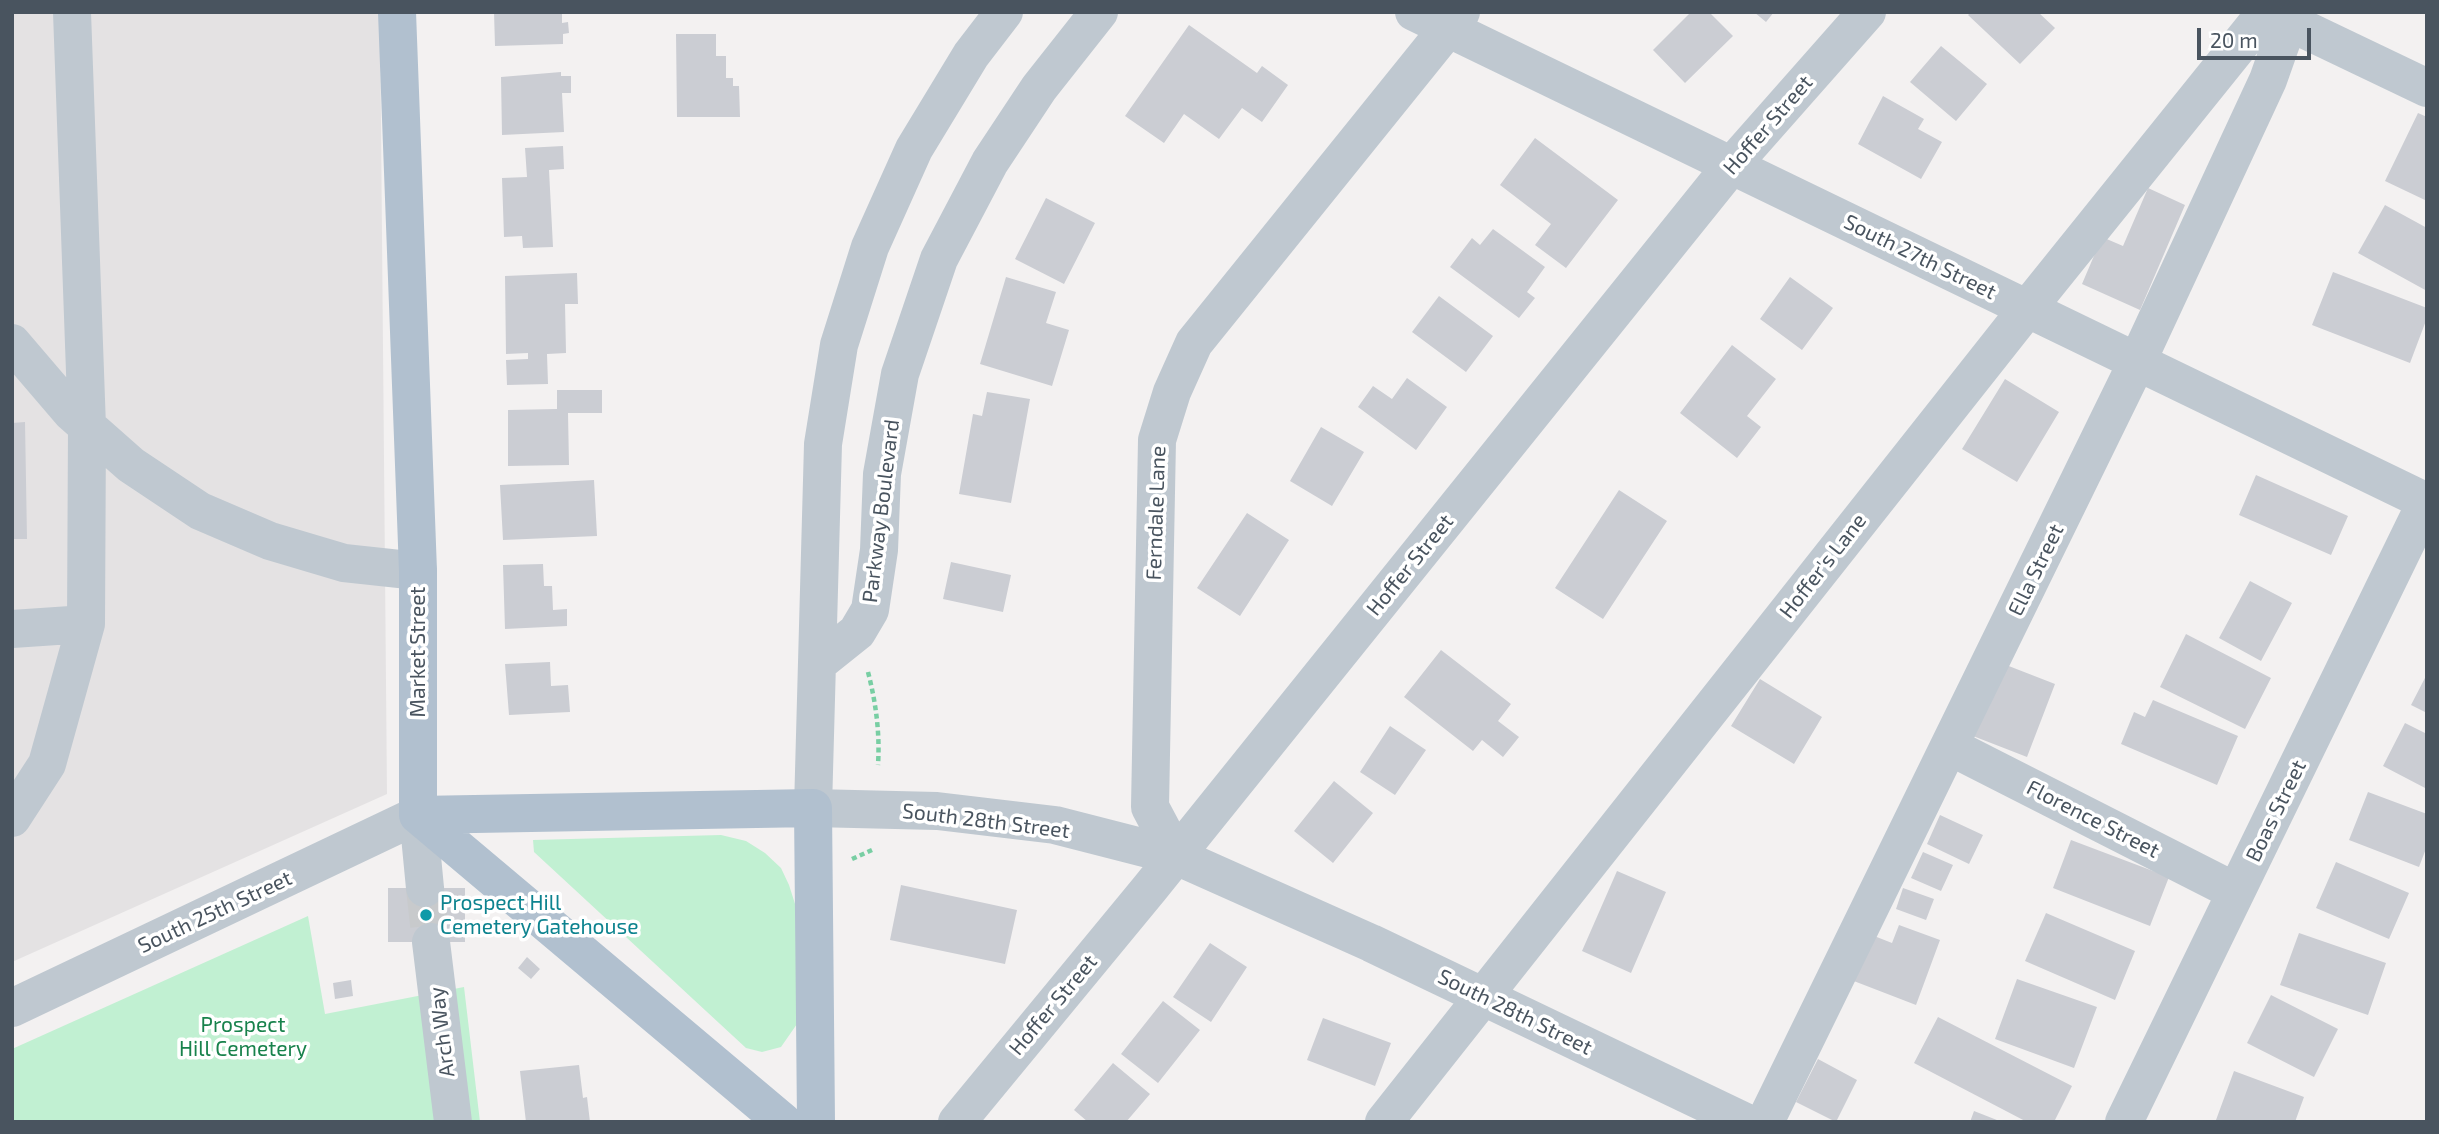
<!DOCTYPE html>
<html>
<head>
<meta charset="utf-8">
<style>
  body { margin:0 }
  #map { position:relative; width:2439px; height:1134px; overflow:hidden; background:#f3f1f1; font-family:"Exo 2",sans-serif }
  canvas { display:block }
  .frame { position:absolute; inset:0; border:14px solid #49545f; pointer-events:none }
  .scale { position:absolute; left:2197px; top:28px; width:114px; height:32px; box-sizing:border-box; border:4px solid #49545f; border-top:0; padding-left:9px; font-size:21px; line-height:24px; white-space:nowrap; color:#49545f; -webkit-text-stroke:5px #fff; paint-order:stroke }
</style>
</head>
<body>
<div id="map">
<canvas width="2439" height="1134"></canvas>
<div class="frame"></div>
<div class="scale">20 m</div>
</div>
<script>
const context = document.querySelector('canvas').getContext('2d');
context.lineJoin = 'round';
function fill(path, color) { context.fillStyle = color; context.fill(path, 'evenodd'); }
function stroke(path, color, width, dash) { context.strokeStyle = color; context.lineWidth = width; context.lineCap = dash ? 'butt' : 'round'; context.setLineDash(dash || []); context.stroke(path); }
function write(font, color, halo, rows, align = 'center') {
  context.font = font + ' "Exo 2",sans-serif'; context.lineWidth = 7; context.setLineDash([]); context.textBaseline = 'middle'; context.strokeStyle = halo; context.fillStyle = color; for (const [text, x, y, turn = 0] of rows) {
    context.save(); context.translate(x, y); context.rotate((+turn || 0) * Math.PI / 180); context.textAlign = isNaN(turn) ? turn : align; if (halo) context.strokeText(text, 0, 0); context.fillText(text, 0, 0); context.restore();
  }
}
fill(new Path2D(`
  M12,12H380L387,794L12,962Z`), '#e4e2e3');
fill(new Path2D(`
  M721,835L746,841L765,853L781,868L789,885L796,907L797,1024L781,1047L762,1052L746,1048L534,852L533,840Z
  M308,916L325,1014L464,987L480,1122H12V1049Z`), '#c1f0d2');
fill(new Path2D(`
  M494,12H562V23L568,22L569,33L563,34V44L495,46Z
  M1691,12H1709L1733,36L1685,83L1653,50Z
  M1754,12H1774L1766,22Z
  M1971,12H2038L2055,28L2020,64L1968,15Z
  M1189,25L1257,73L1262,66L1288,85L1262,122L1242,108L1219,139L1184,114L1164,143L1125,116Z
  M676,34H716V56H726V78H733V86H739L740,117H677Z
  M1941,46L1987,84L1956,121L1910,82Z
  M561,72V76H571V93H562L564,132L502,135L501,77Z
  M1883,96L1924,119L1918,129L1942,142L1921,179L1858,144Z
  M2418,113L2427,117V201L2385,181Z
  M1535,138L1618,200L1566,268L1535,245L1551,224L1500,185Z
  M563,146L564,169L549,170L553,247L523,248L522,236L504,237L502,178L527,177L525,148Z
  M2148,188L2185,205L2140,310L2082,284L2102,237L2123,246Z
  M1046,198L1095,223L1064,284L1015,259Z
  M2385,205L2427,228V291L2358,253Z
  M1493,229L1545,267L1527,292L1535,298L1519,318L1450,267L1472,238L1480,245Z
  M2333,272L2427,308V318L2410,363L2312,325Z
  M577,273L578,304H565L566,353L547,354L548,384L507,385L506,360L528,359V353L506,354L505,276Z
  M1006,277L1056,292L1046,323L1069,330L1052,386L980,364Z
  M1790,277L1833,308L1802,350L1760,319Z
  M1439,296L1493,336L1466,372L1412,332Z
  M1732,345L1776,379L1747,416L1761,427L1737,458L1680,413Z
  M1407,378L1447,407L1416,450L1358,407L1373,386L1392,399Z
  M2005,379L2059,412L2017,482L1962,449Z
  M557,390H602V413H568L569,465L508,466V410L557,409Z
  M987,392L1030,399L1011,503L959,494L973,414L982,416Z
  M25,422L27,539H12V423Z
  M1321,427L1364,452L1332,506L1290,481Z
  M2256,475L2348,516L2331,555L2239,515Z
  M594,480L597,536L503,540L500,485Z
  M1619,490L1667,521L1603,619L1555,588Z
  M1247,513L1289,540L1240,616L1197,588Z
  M951,562L1011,575L1003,612L943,599Z
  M543,564L544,586H552L553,610L567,609V626L505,629L503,565Z
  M2250,581L2292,603L2261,661L2219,638Z
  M2186,634L2271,678L2245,729L2160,687Z
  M1441,650L1511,704L1498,721L1519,737L1503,757L1482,740L1473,751L1404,697Z
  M550,662L551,686L568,685L570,712L509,715L505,664Z
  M2001,663L2055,684L2027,757L1973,736Z
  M2427,674V713L2411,705Z
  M1760,679L1822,717L1794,764L1731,726Z
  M2153,700L2238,736L2217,785L2121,744L2134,712L2145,717Z
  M2405,723L2427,734V789L2383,766Z
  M1390,726L1426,750L1395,795L1360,772Z
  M1334,781L1373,813L1333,863L1294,831Z
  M2368,792L2427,814V846L2419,867L2349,840Z
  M1940,815L1983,835L1969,864L1927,844Z
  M2071,840L2169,877L2150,926L2053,888Z
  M1923,852L1953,865L1941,891L1911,878Z
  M2336,862L2409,893L2389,939L2316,908Z
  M1617,871L1666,892L1631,973L1582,951Z
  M901,885L1017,910L1005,964L890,940Z
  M388,888H465V942H388Z
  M1903,888L1934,899L1926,920L1896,909Z
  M2046,913L2135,951L2115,1000L2025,961Z
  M1899,925L1940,940L1916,1005L1846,978L1864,932L1892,943Z
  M2299,933L2386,963L2368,1015L2280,985Z
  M1210,943L1247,967L1211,1022L1173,997Z
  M527,957L540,969L531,979L518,968Z
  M2017,979L2097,1007L2074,1068L1995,1039Z
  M351,980L353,996L335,999L333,983Z
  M2271,995L2338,1029L2314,1077L2247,1043Z
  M1163,1001L1200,1030L1158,1083L1121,1054Z
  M1938,1017L2072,1086L2054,1122H2027L1914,1063Z
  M1323,1018L1391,1043L1375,1086L1307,1060Z
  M1818,1059L1857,1080L1836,1122L1796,1102Z
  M1113,1063L1150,1094L1126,1122H1088L1074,1110Z
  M579,1065L583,1098L587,1097L590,1122H526L520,1071Z
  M2234,1071L2304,1097L2295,1122L2216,1120Z
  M1974,1111L2002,1122H1970Z`), '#cbcdd3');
stroke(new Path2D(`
  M425,888L431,942`), '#c8cacc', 38, [38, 19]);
stroke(new Path2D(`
  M868,672C876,703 880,733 878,765
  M852,859L872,850`), '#78cea3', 4.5, [5, 3.5]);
stroke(new Path2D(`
  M1004,12L971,55L914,149L870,247L839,345L823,444L813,808L937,811L1055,825L1176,856L1371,943L1745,1122
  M1414,12L2427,502
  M2289,22L2427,88
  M12,343L71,412L131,465L200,511L270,541L344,563L418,571
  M12,629L86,624
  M817,664L857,632L870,610L879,550L882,474L900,374L939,259L990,162L1039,88L1099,12
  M1949,746L2236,892
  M12,818L47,764L86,624L87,427L72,12
  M1176,856L1150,807L1157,440L1172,392L1194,343L1461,12
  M431,942L453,1122
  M12,1008L418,815L425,888
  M957,1122L1150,888L1731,166L1867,12
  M1384,1122L2027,309L2266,12
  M1765,1122L2137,362L2268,80L2292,12
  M2124,1122L2427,500`), '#bfc8d0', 38);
stroke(new Path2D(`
  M397,12L418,571V815
  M418,815L813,808L816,1122
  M418,815L783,1122`), '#b1c0cf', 38);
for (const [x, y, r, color] of [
  [426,915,7,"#0f9aa8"]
]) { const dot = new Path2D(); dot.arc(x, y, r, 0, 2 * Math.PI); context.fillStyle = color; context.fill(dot); stroke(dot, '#fff', 2.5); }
write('21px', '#49545f', '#fff', [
  ["Hoffer Street",1768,125,-49],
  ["South 27th Street",1920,257,26],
  ["Parkway Boulevard",881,511,-83],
  ["Ferndale Lane",1156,513,-88],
  ["Hoffer Street",1410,565,-51],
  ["Hoffer's Lane",1823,566,-52],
  ["Ella Street",2036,570,-64],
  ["Market Street",418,652,-90],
  ["Boas Street",2276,811,-64],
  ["Florence Street",2093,819,27],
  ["South 28th Street",986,821,7],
  ["South 25th Street",215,912,-25],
  ["Hoffer Street",1053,1005,-50],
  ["South 28th Street",1515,1012,26],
  ["Arch Way",442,1032,-97]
]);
write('21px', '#0d838f', '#fff', [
  ["Prospect Hill",440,903],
  ["Cemetery Gatehouse",440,927]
], 'left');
write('21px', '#18824c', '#fff', [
  ["Prospect",243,1025],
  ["Hill Cemetery",243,1049]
]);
</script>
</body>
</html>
